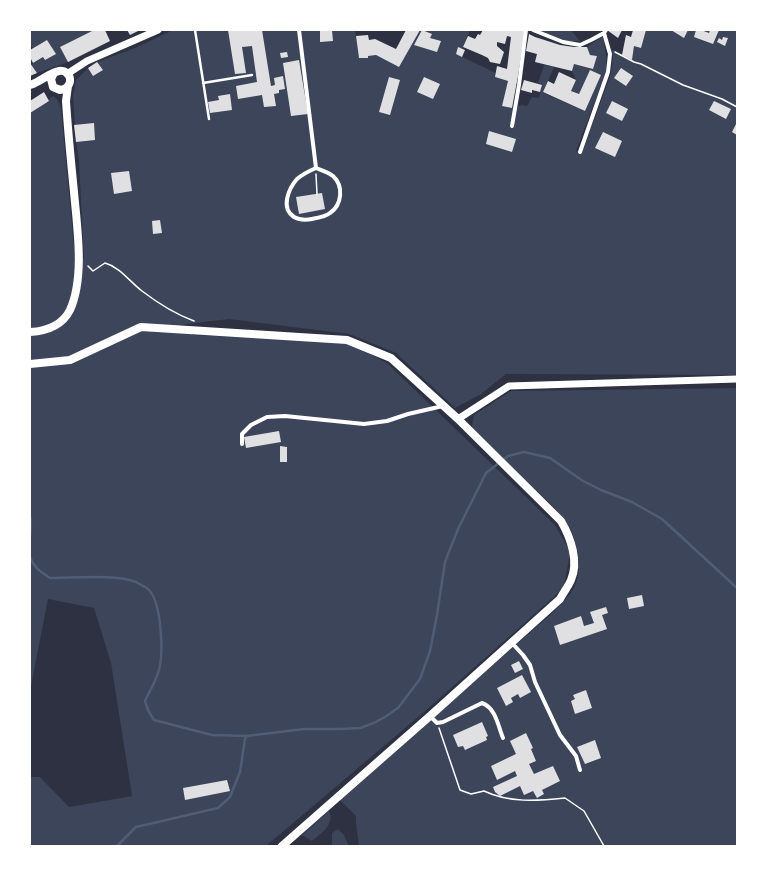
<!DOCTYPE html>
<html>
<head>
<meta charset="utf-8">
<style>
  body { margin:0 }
  #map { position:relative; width:767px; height:876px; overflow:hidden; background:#2d3142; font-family:"Noto Sans",sans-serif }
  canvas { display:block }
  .frame { position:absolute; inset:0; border:31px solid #fff; pointer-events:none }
</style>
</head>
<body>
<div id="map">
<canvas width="767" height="876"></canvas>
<div class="frame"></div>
</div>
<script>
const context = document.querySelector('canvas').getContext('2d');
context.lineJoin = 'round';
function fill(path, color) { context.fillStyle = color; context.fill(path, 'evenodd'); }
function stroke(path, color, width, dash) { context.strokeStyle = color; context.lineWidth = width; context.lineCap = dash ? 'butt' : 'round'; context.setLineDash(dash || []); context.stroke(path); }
fill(new Path2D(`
  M30,30H94L60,47L68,62L37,73L31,65L43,57L45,60L55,53L47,40L33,48L30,45Z
  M173,30H355L359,58H368V56L376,55L399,66L420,30H470L463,47L461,49L458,48L456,54L496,73L495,77L508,81L502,106L512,108L522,105L527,106L532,97L539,98L542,85L538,83L544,65L554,67L543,93L585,111L601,75L590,70L579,94L571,91L576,80L572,71L574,64L593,69L597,56L590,55L587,47L603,36L606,55V72L576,151L582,152L611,74L613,57L611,49L632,60L634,46L646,30H737V375L506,374L481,394L455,408L396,353L349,334L229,319L180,325L193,335L345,342L355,346L387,363L554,524L569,549V559L564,585L554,597L424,712L266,846H30V777H40L69,807L132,796L111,663L94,608L48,599L30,691V113L53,96L58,100L61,109L74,247L84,259L79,161L76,142L73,96L76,80L88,68L97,62L135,48Z
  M538,30H571L580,41H565Z
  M737,388V845L359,846L356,823V816L339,799L549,616C559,606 571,596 576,583C583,566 576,536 566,522C558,510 547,501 537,491C515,471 493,452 471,432L474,415L511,391Z
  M329,811C335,824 322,833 312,841L302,835Z
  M338,829L344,835L349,846H332V833Z`), '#3c4559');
stroke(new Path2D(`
  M30,516L31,521L30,536
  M30,557C34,568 41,572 50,578C72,578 118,574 136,582C139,584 146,587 149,590C162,604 164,656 158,673C155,683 149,692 145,701L148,710L154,720L212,735L247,736L304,729H340L360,728L374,723L385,717L398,708L420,679L430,651L437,615L445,562L458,529L486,473L508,456L524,452L550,458L583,481L601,490L632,502L662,519L737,588
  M117,846L136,827L218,808L230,797L240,772L245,739L247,736`), '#4f5d75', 2.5);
fill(new Path2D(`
  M94,30H105L110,41L68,62L60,47Z
  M127,30H140L130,35Z
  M228,30H262L271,86L275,85L274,78L283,76L285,89L279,90V93L274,94L276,106L264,107L262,95L238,99L236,86L257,82L252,46L242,47L246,73L235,74Z
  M320,30H332L333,41L320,42Z
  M406,30H420L399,67L376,55L368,56V58H359L356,36L368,35L369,40L375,39L396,49Z
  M422,30L432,34L430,38L441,41L437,52L414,45Z
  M483,30H525L518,76L512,108L502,106L508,81L495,77L497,66L507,69L511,37L507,36L505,44L497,42V46L504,52L500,64L490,62L488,58L482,55L463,47L468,36L475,39L478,34L480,35Z
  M607,30H622L618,38Z
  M633,30H646L641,48L634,46L632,60L622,55L626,35L631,37Z
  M671,30H688L684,38Z
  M696,30H701L709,33L710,30H719L713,44L694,37Z
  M529,34L535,37L560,45L574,47H587L590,55L597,56L593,69L574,64L572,71L535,62L537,54L526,51Z
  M723,37L728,38L725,46L717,42L719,38L722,40Z
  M47,40L56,54L45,60L43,57L33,63L30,57V50Z
  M458,47L465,50L462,57L456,54Z
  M287,52L288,57L281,58L280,53Z
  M299,60L308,114L291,116L283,63Z
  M97,62L103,70L93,76L88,68Z
  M30,63L37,73L30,76Z
  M621,68L633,76L626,86L614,78Z
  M590,70L601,75L585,111L543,92L548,81L554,84L559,72L576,80L571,91L579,94Z
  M389,77L400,80L390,115L379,112Z
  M424,77L440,84L433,99L417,92Z
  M524,80L542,85L540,92L532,90V93L521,90Z
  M44,92L49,101L30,113V101Z
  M230,94L232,110L210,113L208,102L219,100L218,96Z
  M612,101L628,109L622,121L606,113Z
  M714,101L731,109L726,119L709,110Z
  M737,122V135L732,132Z
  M94,123L95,140L76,142L74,125Z
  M489,131L516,139L512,152L486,144Z
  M603,132L622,141L615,157L595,148Z
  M129,171L132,191L114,194L111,173Z
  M322,193L325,209L299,214L296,197Z
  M160,220L162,233L153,234L152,221Z
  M279,431L281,442L246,448L244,437Z
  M280,446L287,447V462H280Z
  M642,595L644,606L629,609L627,598Z
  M606,607L608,613L602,615L607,629L560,645L554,626L581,616L584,626L594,623L590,612Z
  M519,661L523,669L515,673L511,665Z
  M522,675L531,692L520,698L518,694L511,698L513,702L506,706L497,688Z
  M586,690L592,708L575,714L571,701L575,699L573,695Z
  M482,722L488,736L486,737L487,740L465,750L463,746L458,747L453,735Z
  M526,733L533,748L531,749L536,761L529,764L534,774L553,766L560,781L542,790L544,794L537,798L533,791L524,795L520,786L500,796L495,792L493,787L517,776L515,771L497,780L491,766L516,754L510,741Z
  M595,740L601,758L585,764L577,747Z
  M227,780L230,791L185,800L183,788Z`), '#e0e0e3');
stroke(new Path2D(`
  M615,52L634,62L641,64L683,85L722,99L737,107
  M316,174L317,194
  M88,266L93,271L105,263C120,267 130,282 142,291C159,304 175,314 194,321
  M439,728L460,790L471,794L484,791C509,803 537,801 565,798L584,811L604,846`), '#fff', 1.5);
stroke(new Path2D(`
  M195,30L209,119
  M203,83L252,75`), '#fff', 2.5);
stroke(new Path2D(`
  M299,30L316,168
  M533,30L563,42L580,45L591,40L604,33L606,30
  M512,126L519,85L526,30
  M580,152L608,72L610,54L604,33
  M316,168C321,170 328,172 333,176C344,186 342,205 330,213C325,217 317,218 312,219C307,220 299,220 294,217C280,208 289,188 297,179C303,174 309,171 316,168Z
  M242,444V434L251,425L267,417L285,416L364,424L387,421L408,414L443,406
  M511,642L523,655L530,665L535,682L560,735L576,756L580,770
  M430,716L437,723L443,722L482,703C496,708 498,726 503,738`), '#fff', 4);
stroke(new Path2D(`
  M67,74L87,61L158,30
  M458,419L509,386L737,379`), '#fff', 7);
stroke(new Path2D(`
  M30,85C40,82 49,73 59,71C72,69 75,88 60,90L53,87L51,79L54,73
  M30,332C47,331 62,326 70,310C85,277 77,227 74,192C71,162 68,132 66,101L68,86
  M30,364L70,360L141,327L347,340L391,358L458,419L561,521C571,538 579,562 571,580C568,587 563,593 560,599L430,716L282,846`), '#fff', 8);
</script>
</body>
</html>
